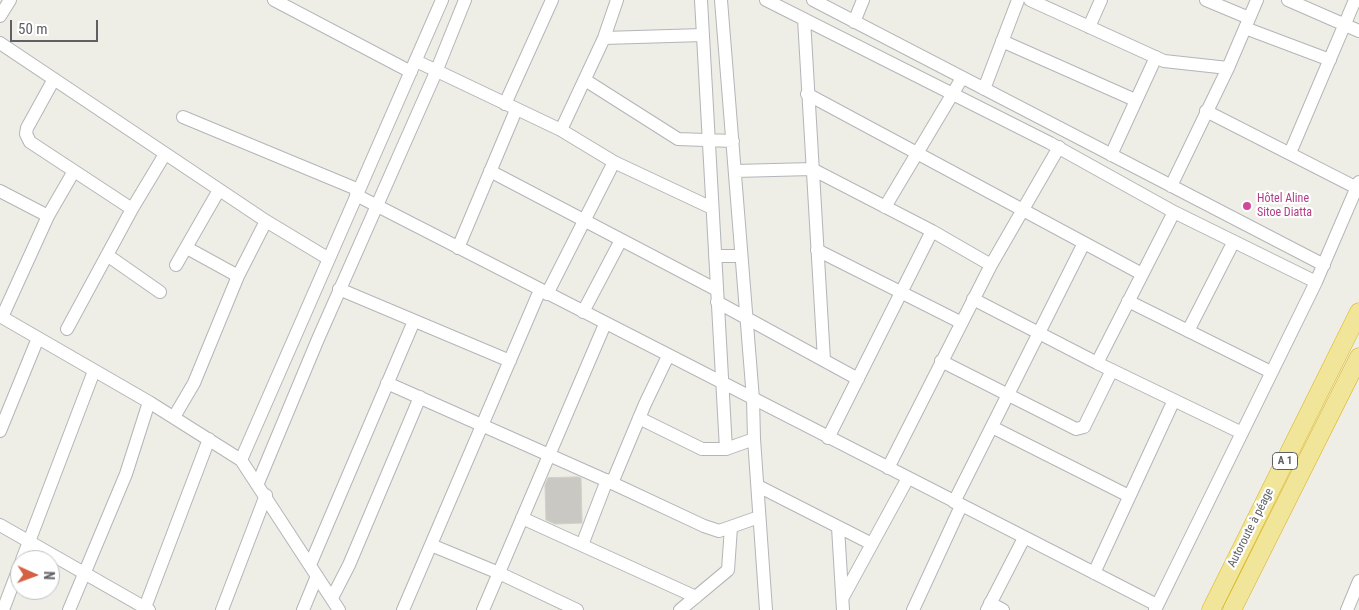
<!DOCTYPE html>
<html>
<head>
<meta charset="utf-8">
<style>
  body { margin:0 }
  #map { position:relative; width:1359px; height:610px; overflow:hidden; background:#eeede6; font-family:"Roboto Condensed",sans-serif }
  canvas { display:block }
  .north { position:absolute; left:10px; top:550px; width:50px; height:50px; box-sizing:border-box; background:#fff; border:1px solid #bfbfc1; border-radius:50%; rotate:92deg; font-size:14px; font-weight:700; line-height:20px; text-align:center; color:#5e6064 }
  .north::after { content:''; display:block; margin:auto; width:18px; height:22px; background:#d56145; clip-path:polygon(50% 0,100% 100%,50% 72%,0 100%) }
  .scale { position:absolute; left:10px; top:20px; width:88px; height:22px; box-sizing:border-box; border:2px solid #5e6064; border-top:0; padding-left:6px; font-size:15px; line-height:18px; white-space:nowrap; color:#5e6064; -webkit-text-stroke:4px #fff; paint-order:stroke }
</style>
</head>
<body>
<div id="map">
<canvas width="1359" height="610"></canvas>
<div class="north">N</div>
<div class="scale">50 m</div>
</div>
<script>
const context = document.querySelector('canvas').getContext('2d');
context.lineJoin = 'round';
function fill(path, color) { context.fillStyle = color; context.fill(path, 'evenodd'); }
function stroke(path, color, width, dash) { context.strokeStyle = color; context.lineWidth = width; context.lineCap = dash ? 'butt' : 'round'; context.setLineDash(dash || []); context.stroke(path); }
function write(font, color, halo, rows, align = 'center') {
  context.font = font + ' "Roboto Condensed",sans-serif'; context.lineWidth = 4.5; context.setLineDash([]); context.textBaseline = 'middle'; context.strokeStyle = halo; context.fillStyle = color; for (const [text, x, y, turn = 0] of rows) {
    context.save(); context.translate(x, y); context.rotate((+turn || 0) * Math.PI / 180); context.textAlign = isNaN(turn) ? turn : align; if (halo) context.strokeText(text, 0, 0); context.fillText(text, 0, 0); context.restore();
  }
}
const building = new Path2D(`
  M578,477L581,478L582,523L555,524L546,520L545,485L548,478Z`);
fill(building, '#cac8c2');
stroke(building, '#d2cfc5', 1);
const minor = new Path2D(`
  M274,0L411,72
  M701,0L726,449
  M721,0L753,399L754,439L766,610
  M766,0L1050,143L1174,212L1316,282
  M813,0L1324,265
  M1030,0L1164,61L1228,68
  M1206,0L1249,18
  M1288,0L1359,31
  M0,16L10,0
  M804,19L824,360
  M854,22L863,0
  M1089,27L1101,0
  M1245,28L1330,60
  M604,38L703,35
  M1002,41L1135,100
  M0,43L266,221L329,259
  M416,61L561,130L614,162L712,208
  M54,79L27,128L26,134L30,142L132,209
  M585,80L678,139L733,141
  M984,89L1018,0
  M807,94L1142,274
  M505,104L552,0
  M1206,111L1357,188
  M183,117L359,190
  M561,130L604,38L617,0
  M1290,153L1355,0
  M1111,155L1156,57
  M490,171L717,290
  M735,171L812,169L932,231L991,265
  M1171,186L1228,68L1257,0
  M0,191L48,216L2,317
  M356,195L1157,605
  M885,207L962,78
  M48,216L74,171
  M458,248L516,110
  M817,250L960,322
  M107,255L160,292
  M715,256H741
  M176,265L219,190
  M238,276L266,221
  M339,289L510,361
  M547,294L614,162
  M973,299L1097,363L1242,433
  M1128,301L1271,372
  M717,302L858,379
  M583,312L621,240
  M0,316L149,402L241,460L339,610
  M67,329L132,209L165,154
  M1188,331L1233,243
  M941,361L1076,429L1084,427L1112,370
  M1097,363L1174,212
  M387,383L612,483L704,526L719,531L759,517
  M174,417L194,383L238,276L187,248
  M639,418L702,449H726L754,439
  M992,427L1129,496
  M0,431L38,338
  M828,438L932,231
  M241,460L442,0
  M888,468L991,265L1059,147
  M258,483L318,339L436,72L465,0
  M612,483L645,404L668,356
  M758,486L872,544
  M954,502L1084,243
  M522,518L696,597
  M0,525L149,610
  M838,527L843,610
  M431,545L499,573L577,610
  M582,545L607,480
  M22,560L94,371
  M310,565L414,321
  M1094,573L1174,400
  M843,597L908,478
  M332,598L349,565L420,397
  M990,603L1003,610
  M3,610L20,565
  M69,610L126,474L149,402
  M144,610L209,439
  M222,610L266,495
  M303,610L317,576
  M403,610L540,290
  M483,610L605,324
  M680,610L728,570L731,527
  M913,610L961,506
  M987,610L1024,538
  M1155,610L1316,282L1359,182
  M1347,610L1359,581`);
const highway = new Path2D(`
  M1211,610L1359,312
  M1232,610L1359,357`);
stroke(minor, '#b3b5b9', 14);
stroke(highway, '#d9b41b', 19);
stroke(minor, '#fff', 12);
stroke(highway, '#f1e59a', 18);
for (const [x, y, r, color] of [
  [1247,206,5,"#d1479c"]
]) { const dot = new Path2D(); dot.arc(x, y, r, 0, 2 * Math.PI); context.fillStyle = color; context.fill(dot); stroke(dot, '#fff', 2); }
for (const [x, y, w] of [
  [1285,461,25]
]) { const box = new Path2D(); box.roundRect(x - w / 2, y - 8.5, w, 17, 4); context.fillStyle = '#fff'; context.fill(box); stroke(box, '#5e6064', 1); }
write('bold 11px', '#5e6064', null, [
  ["A 1",1285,461]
]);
write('12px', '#b23c85', '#fff', [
  ["Hôtel Aline",1257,199],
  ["Sitoe Diatta",1257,213]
], 'left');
write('12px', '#5e6064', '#fff', [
  ["Autoroute à péage",1251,528,-63]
]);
</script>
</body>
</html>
